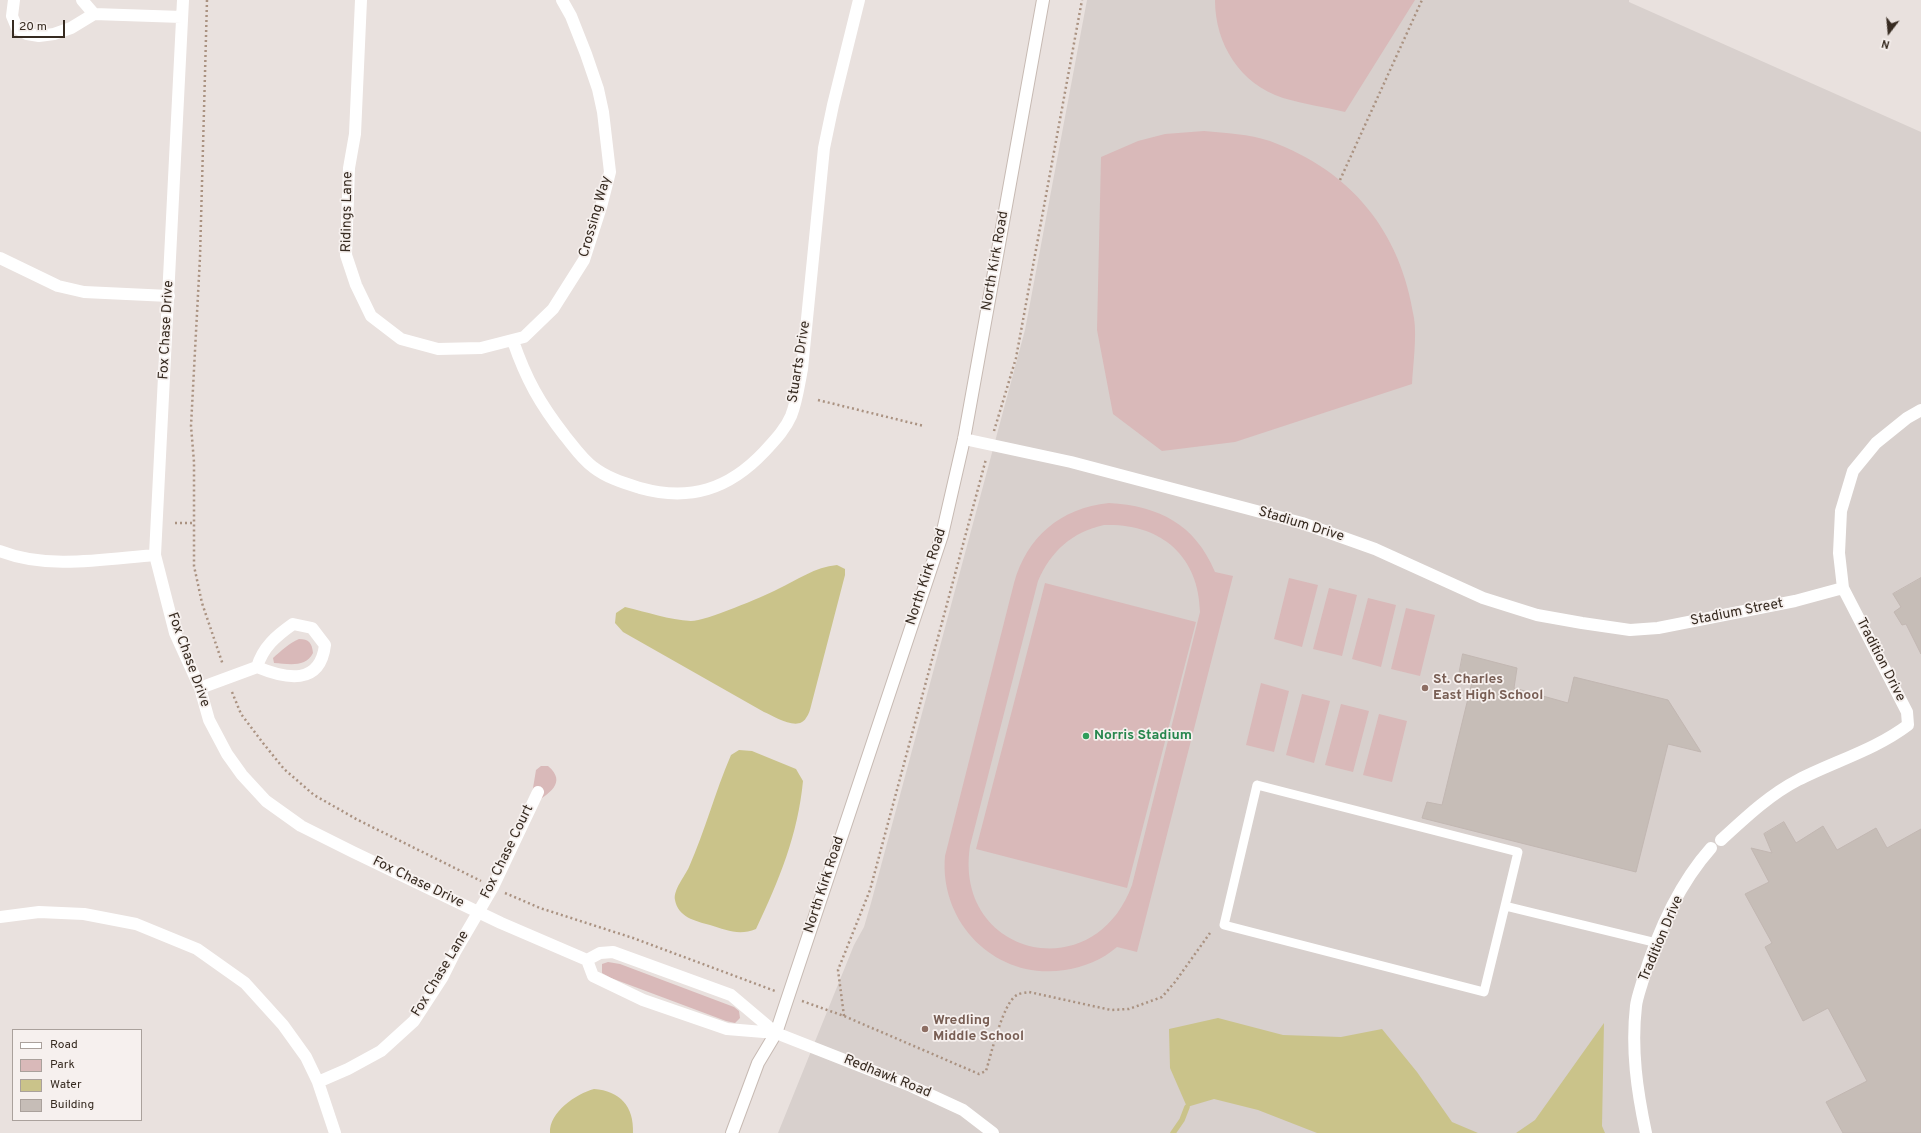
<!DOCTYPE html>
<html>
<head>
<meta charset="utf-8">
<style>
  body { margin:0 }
  #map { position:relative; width:1921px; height:1133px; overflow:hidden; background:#e9e1de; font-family:Overpass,sans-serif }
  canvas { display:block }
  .legend { position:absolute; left:12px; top:1029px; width:130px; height:92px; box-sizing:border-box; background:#f6f0ee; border:1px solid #aaa19c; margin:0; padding:5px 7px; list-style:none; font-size:12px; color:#372b21 }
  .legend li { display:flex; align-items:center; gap:8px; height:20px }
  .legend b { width:20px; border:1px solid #aaa19c }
  .north { position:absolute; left:1869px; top:12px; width:40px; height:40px; -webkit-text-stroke:3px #f6f0ee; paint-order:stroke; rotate:196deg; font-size:11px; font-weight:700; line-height:16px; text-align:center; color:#372b21 }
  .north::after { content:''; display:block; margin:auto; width:14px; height:18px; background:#372b21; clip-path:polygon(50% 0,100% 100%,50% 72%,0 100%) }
  .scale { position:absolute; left:12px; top:20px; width:53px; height:18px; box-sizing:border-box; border:2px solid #372b21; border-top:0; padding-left:5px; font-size:12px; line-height:14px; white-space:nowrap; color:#372b21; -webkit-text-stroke:3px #f6f0ee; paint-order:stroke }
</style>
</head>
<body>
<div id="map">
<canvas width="1921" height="1133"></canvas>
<ul class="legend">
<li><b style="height:5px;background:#fff"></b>Road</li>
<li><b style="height:11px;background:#d9b9b9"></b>Park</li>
<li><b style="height:11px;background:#cac38a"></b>Water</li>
<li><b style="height:11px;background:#c6bdb7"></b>Building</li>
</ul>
<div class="north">N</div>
<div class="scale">20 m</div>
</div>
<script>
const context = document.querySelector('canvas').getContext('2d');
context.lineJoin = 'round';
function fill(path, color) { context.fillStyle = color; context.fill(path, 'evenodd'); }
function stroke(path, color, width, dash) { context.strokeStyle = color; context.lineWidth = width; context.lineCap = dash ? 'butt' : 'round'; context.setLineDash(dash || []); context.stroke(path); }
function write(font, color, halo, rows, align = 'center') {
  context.font = font + ' Overpass,sans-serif'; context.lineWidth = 3.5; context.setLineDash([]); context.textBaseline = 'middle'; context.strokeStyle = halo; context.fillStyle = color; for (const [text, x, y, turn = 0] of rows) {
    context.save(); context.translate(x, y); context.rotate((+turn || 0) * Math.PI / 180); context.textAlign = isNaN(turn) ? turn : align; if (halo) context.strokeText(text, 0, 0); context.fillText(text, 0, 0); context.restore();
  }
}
fill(new Path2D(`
  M1087,0H1629V2L1921,132V1133H778L854,945L864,927L871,903L1025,330Z`), '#d8d0cd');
fill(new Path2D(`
  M1215,0H1415L1345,112C1325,107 1303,104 1283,98C1240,84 1215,44 1215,0Z
  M1204,131C1226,133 1249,134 1270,141C1351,171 1401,231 1414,318C1417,336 1413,365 1412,384L1235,442L1162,451L1113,414L1097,330L1101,157L1138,141L1165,134Z
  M1109,503C1159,506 1195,524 1215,572L1233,576L1137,952L1117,947C1102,960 1084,967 1065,970C997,981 939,924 945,856L1014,583C1027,537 1060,508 1109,503ZM1104,525C1160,523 1199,555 1200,612L1132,885C1094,990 953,956 970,846L1038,581C1051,551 1072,532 1104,525Z
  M1289,578L1318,585L1302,647L1274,639Z
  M1045,583L1196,622L1127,888L976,849Z
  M1329,588L1357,595L1342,656L1313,649Z
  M1368,598L1396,605L1381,667L1352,659Z
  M1406,608L1435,615L1420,676L1391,669Z
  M299,639C309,639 312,643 313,653C306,668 288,664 274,663L273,658C281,651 289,643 299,639Z
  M1261,683L1289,691L1274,752L1246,745Z
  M1302,694L1330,701L1314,763L1286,755Z
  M1341,704L1369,711L1353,772L1325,765Z
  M1379,714L1407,721L1392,782L1363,775Z
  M541,766H548C568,783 548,794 533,804L531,800L536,770Z
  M608,962L620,964L734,1007L739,1011L740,1018L735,1023L726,1021L611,978L602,973V964Z`), '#d9b9b9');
fill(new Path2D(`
  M837,565L845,569V575L811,706C810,710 809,714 806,718C798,732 774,716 764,712L623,632L615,623L616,613L625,607C647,612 669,620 691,621C706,621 762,597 778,589C797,580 815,567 837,565Z
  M739,750L752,751L796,769L803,781C798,834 779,881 756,929C739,936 726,930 710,925C695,921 678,917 675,900C673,890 685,876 689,867C705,831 715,792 731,755Z
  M1218,1018L1283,1035L1341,1037L1382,1029L1417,1072L1452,1122L1478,1133H1317L1258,1110L1214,1099L1187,1107L1170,1068L1169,1029Z
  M1604,1023L1602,1126L1605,1133H1516L1535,1120Z
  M594,1089C620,1091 634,1106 633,1133H550C549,1112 576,1094 594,1089Z`), '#cac38a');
stroke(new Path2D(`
  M1173,1133L1182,1120L1187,1107`), '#cac38a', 5.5);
const building = new Path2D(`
  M1921,578V654L1906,624L1902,625L1894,612L1901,607L1893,594Z
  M1463,654L1517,668L1514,688L1568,703L1574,677L1668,700L1701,752L1668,744L1636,872L1422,818L1427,802L1442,805L1473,678L1459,675Z
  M1784,822L1796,843L1823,826L1837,850L1876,828L1887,848L1921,829V1133H1843L1826,1102L1867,1081L1828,1008L1803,1021L1765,947L1772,943L1745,894L1769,882L1751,848L1772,853L1764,834Z`);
fill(building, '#c6bdb7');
stroke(building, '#c2b7b2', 1);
const secondary = new Path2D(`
  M732,1133L758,1063L776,1033L942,535L964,439L1043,0`);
stroke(secondary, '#c7bab3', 14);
stroke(new Path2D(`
  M207,0L200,257L191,426L194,462V566L202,603L223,665
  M1340,180L1422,0
  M818,400L924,426
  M994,431L1016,358L1082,0
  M175,523H194
  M232,692L241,714L263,743L284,769L314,795L358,820L481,881
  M505,893L540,908L633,938L775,991
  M802,1001L844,1016L979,1074L986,1071C991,1055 1003,1002 1017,995C1020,993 1025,993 1029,992L1111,1010L1129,1009L1162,997L1175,982L1210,933
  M844,1016L838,970L870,890L986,459`), '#aa9281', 2.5, [2, 3]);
stroke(new Path2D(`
  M1505,906L1484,992L1224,925L1257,785L1518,852L1505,906L1657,943`), '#fff', 9);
stroke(new Path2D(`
  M14,0L12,16L17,28L27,34L39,36L54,34L71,28L94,14L182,17
  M82,0L94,14
  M183,0L155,555L175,633L200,688L209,720L227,754L242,775L266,801L301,826L353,852L501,923L587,960L593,976L643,1000L727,1029L776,1033L911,1086L963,1110L993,1133
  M361,0L355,134L349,168L346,255L356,285L371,316L401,339L438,349L481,348L524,337L553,309L584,260L601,207L610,172L603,112L598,89L586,54L571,16L562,0
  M0,258L58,286L84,292L169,296
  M513,341C526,379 540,404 565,436C574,447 582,459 593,467C607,478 624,483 640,488C690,502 729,489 764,452C774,441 785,430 791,416C797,401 799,384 802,369L824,148L833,105L859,0
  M964,439L1071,462L1302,523L1375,549L1483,598L1537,615L1582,623L1630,630L1658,628L1795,601L1843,588
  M0,551C48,570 105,559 155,555
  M200,688L257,667C286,679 320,686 325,645L312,628L293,624C276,636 263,647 257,667
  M1721,840C1745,818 1769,795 1798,780C1835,761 1875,750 1908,725L1907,712L1843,588L1839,553L1841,511L1853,471L1876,443L1907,418L1921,410
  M0,917L39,912L84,914L136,924L197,949L245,983L283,1025L306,1057L318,1082L335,1133
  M587,960L600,953L613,952L731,995L776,1033
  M318,1082L348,1069L381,1051L414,1021L442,978L455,952L493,887L538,792
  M1646,1133C1637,1091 1631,1049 1636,1006C1637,998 1640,990 1642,983C1656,936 1678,885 1711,848`), '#fff', 12);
stroke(secondary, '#fff', 12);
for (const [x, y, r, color] of [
  [1425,688,4,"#8d6e63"],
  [1086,736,4,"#2e9e5b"],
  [925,1029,4,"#8d6e63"]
]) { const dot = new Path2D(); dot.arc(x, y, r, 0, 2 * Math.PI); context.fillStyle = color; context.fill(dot); stroke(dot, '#f6f0ee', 1.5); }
write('14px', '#372b21', '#f6f0ee', [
  ["Ridings Lane",348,212,-89],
  ["Crossing Way",596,217,-74],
  ["North Kirk Road",996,261,-80],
  ["Fox Chase Drive",167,330,-87],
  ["Stuarts Drive",800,362,-81],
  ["Stadium Drive",1301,525,17],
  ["North Kirk Road",927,577,-72],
  ["Stadium Street",1737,613,-11],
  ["Fox Chase Drive",188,660,70],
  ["Tradition Drive",1880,660,63],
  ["Fox Chase Court",508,852,-64],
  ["Fox Chase Drive",418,883,26],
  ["North Kirk Road",825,885,-72],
  ["Tradition Drive",1662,939,-67],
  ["Fox Chase Lane",441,974,-59],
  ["Redhawk Road",887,1077,22]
]);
write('bold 14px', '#785e54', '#f6f0ee', [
  ["St. Charles",1433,680],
  ["East High School",1433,696],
  ["Wredling",933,1021],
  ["Middle School",933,1037]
], 'left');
write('bold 14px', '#27864d', '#f6f0ee', [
  ["Norris Stadium",1094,736]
], 'left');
</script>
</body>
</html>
